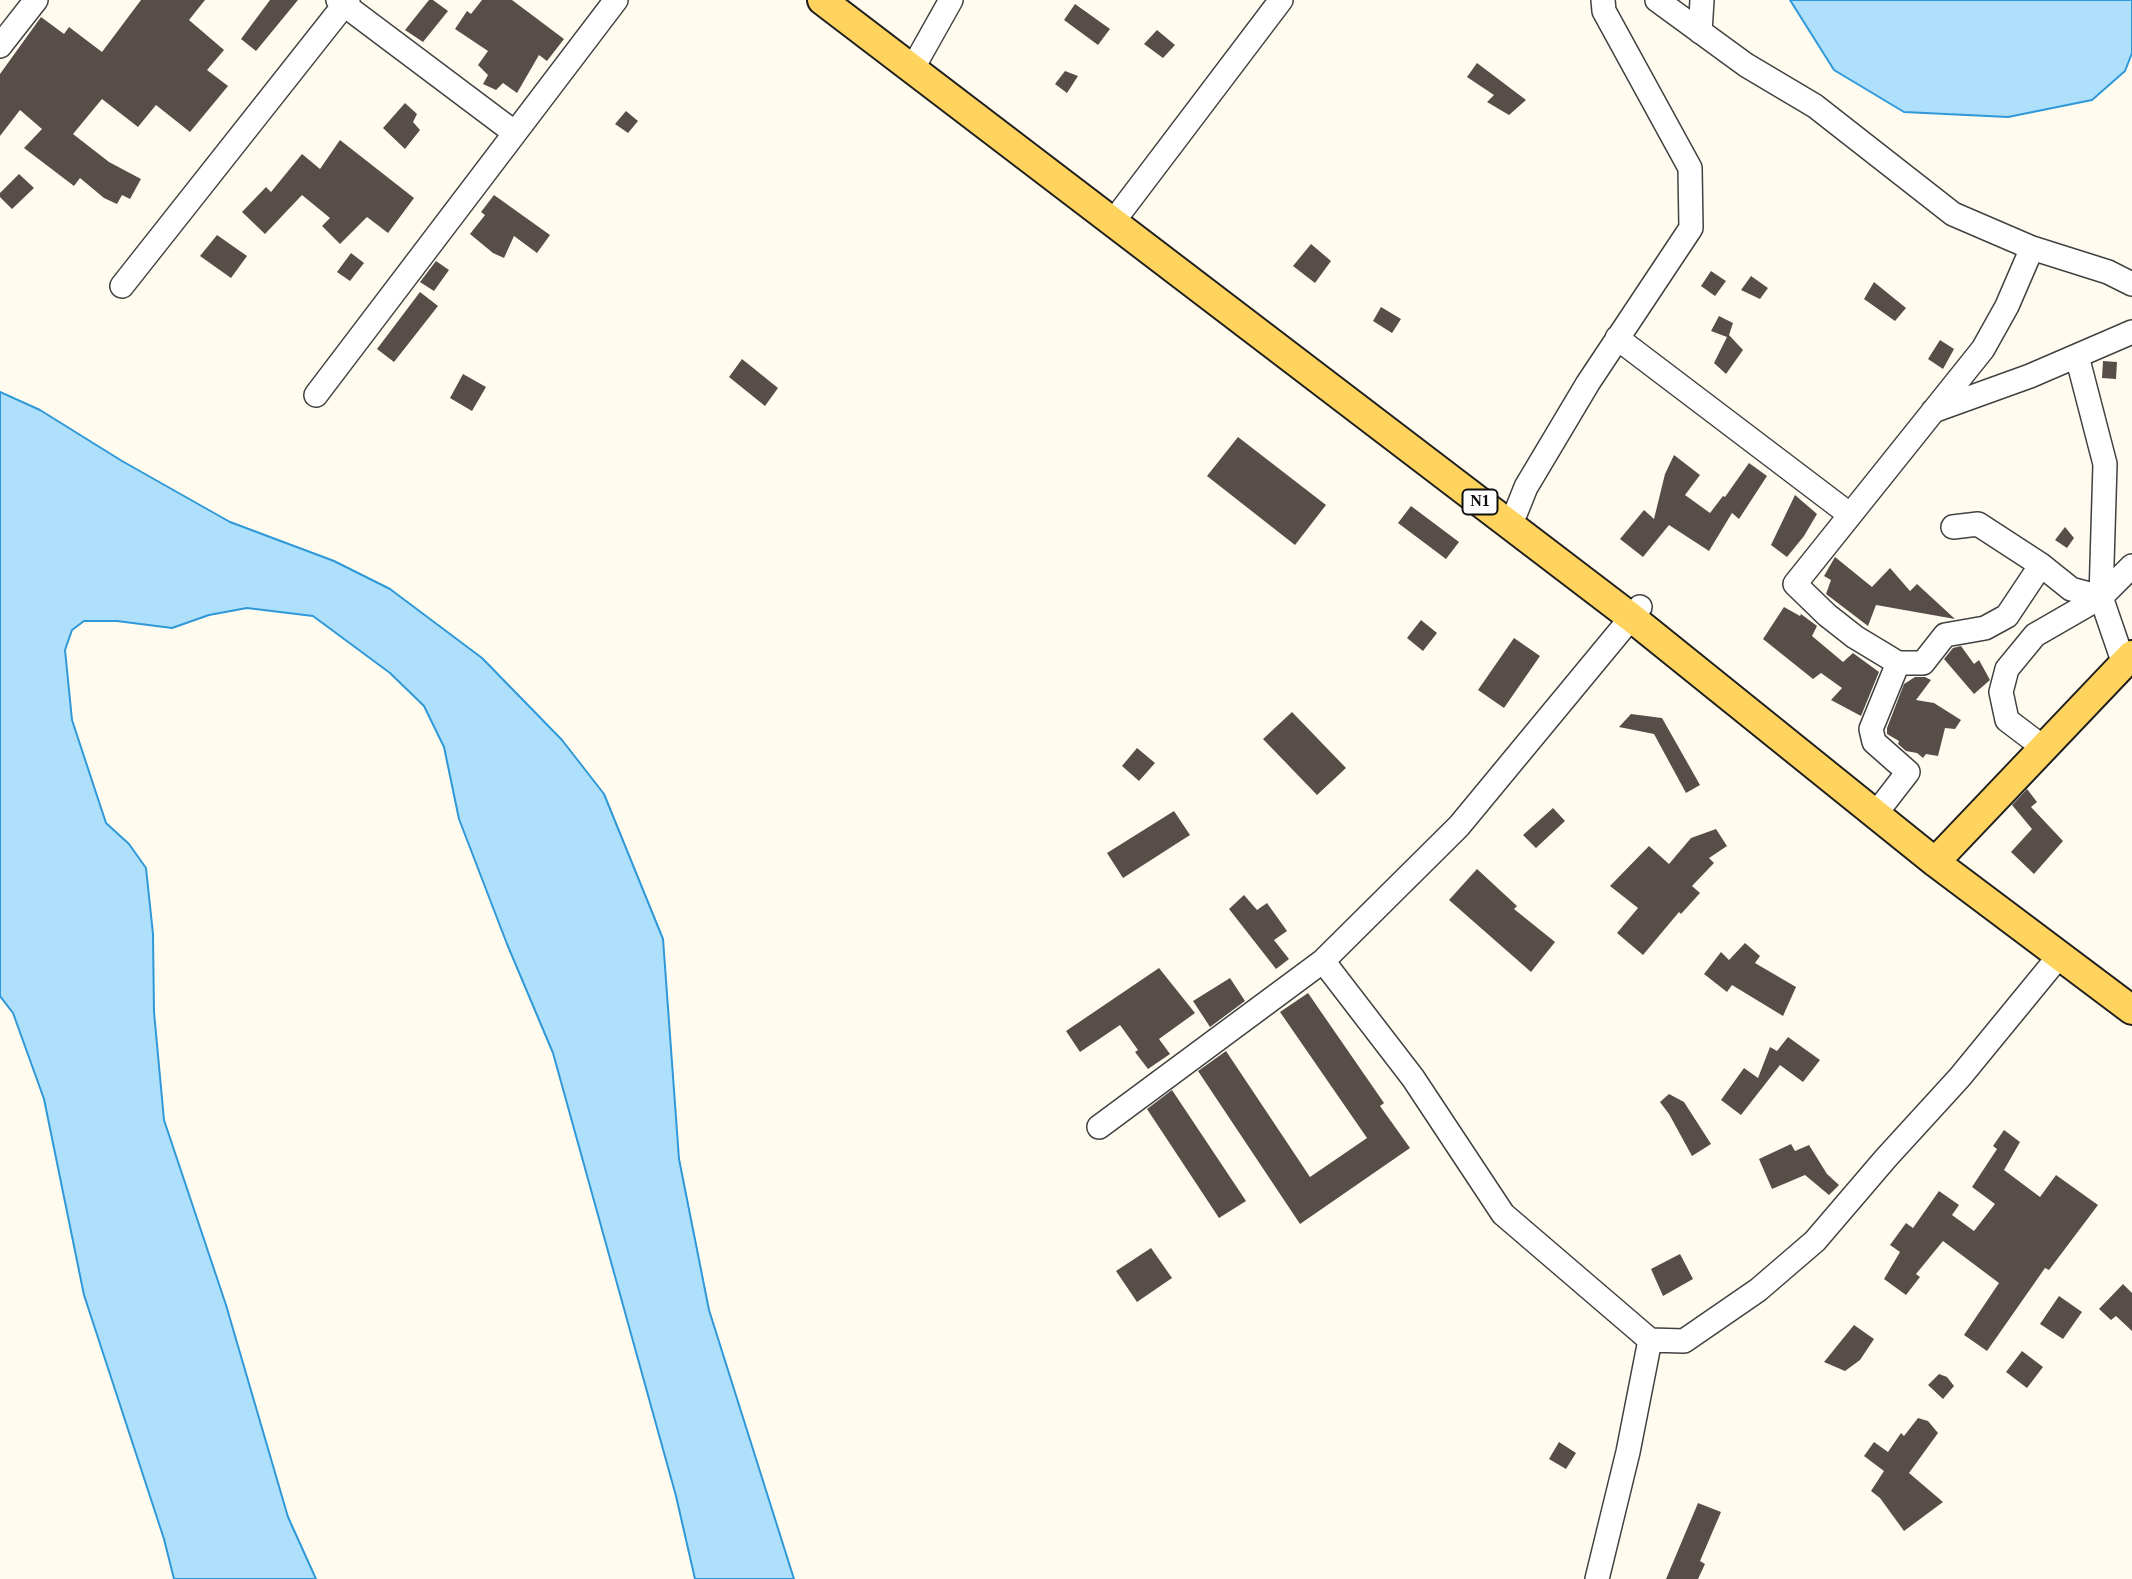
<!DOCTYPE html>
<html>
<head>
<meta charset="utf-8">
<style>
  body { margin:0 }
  canvas { display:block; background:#fffbee }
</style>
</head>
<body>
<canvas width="2132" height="1579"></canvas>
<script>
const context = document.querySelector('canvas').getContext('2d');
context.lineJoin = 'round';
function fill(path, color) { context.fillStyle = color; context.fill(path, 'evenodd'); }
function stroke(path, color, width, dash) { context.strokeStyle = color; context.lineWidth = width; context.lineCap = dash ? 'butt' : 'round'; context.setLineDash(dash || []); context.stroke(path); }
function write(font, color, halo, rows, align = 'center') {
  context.font = font + ' "Times New Roman",serif'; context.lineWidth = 7; context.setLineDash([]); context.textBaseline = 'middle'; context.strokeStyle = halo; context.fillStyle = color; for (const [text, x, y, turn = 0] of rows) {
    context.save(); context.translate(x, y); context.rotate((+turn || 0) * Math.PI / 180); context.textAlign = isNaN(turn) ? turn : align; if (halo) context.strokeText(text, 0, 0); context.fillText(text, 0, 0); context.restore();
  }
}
const water = new Path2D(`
  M1790,0H2132V53L2125,71L2092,100L2008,117L1904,112L1834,70Z
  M0,392L40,410L122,461L230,522L334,561L390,589L482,658L562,740L604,794L663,939L679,1159L709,1310L794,1579H695L676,1496L553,1053L507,944L459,819L444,747L424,706L390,673L313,616L247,608L209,615L172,628L117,621H84L72,630L65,650L72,720L106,823L129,844L146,868L153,934L154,1012L164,1120L226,1305L288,1517L316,1579H174L164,1539L84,1295L44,1099L13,1013L0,996Z`);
fill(water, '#aee0fb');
stroke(water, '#2f98d8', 2);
fill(new Path2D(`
  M141,0H205L189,20L224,50L207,70L228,86L190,132L156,105L138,127L102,99L73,134L109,162L141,179L130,199L122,195L117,204L104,198L80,178L74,186L24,148L42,129L20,110L0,136V74L41,17L64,34L69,27L102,52Z
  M270,0H298L256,51L241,39Z
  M429,0H433L448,11L423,42L405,30Z
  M482,0H512L564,39L547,61L539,55L517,93L503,83L496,90L483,84L488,75L478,65L488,51L455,29L467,11L471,14Z
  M1075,4L1110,29L1098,45L1064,20Z
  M1157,30L1175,45L1163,58L1144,44Z
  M1477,63L1526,100L1509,115L1487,102L1494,95L1467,77Z
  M1065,71L1078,76L1067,93L1055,84Z
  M405,103L417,114L413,122L420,130L405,149L383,128Z
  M626,111L638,121L628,133L615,124Z
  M340,140L414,198L388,233L367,217L340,244L322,226L330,218L302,195L265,234L242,212L266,187L271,192L302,154L320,169Z
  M19,174L34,188L12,209L0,197V193Z
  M494,195L550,235L537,253L514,236L504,258L493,253L470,234L485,215L481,212Z
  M217,235L247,256L231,278L200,256Z
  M1311,244L1331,261L1315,283L1293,266Z
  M351,253L364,263L350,281L337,272Z
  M436,261L449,270L434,291L420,282Z
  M1711,271L1726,281L1715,296L1701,286Z
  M1751,276L1768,288L1760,299L1741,290Z
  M1874,282L1906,308L1895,321L1864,299Z
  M420,292L438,306L394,362L377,349Z
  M1381,307L1401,319L1392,333L1373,321Z
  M1719,316L1733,323L1729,335L1743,350L1726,374L1714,363L1727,337L1711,331Z
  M1940,340L1954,349L1943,369L1928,359Z
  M742,359L778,388L765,406L729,377Z
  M2103,361L2117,362L2116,379L2102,378Z
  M463,374L486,387L472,411L450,398Z
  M1238,437L1326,505L1295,545L1207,476Z
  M1674,455L1700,475L1685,495L1710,513L1723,496L1725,497L1749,463L1767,476L1739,519L1732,513L1709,551L1669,525L1643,557L1620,539L1644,510L1654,519L1665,474Z
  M1795,495L1817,514L1804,536L1787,557L1771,545Z
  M1411,506L1459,542L1446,559L1398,523Z
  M2065,527L2074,538L2067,548L2055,540Z
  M1835,557L1872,587L1890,568L1910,591L1917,584L1955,619L1876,605L1868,626L1826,594L1831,580L1824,576Z
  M1784,607L1800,616L1801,614L1817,626L1812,636L1843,662L1853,653L1879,672L1861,716L1831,700L1842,688L1821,673L1813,679L1763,639Z
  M1421,620L1437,633L1423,651L1407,638Z
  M1514,638L1540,656L1504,708L1478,690Z
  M1961,646L1974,664L1979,660L1990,680L1974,694L1944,659L1953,648Z
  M1915,677H1925L1931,680L1916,700L1934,703L1961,720L1955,729L1945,728L1938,756L1926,754L1923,758L1917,753L1906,751L1898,744L1899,741L1887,734V728L1904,684Z
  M1292,712L1346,768L1317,795L1263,739Z
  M1631,714L1662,718L1700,785L1686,793L1654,734L1619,727Z
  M1137,748L1155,763L1139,781L1122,766Z
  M2027,789L2037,802L2031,807L2063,841L2034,874L2011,852L2032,829L2012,805Z
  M1553,808L1565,821L1536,848L1523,835Z
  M1174,811L1190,835L1123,878L1107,853Z
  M1716,829L1727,846L1709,858L1714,863L1692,886L1700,893L1681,914L1679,912L1643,955L1617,933L1638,908L1610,886L1649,846L1669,864L1691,838Z
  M1477,869L1517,906L1514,909L1555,942L1531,972L1449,900Z
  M1244,895L1257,910L1267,903L1287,931L1274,940L1289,959L1276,969L1229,909Z
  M1745,943L1760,956L1755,963L1796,987L1783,1016L1732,985L1727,992L1704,974L1721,952L1729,960Z
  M1159,968L1195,1013L1159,1039L1170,1054L1148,1069L1135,1052L1138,1050L1120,1025L1080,1052L1066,1031Z
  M1230,978L1245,1001L1210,1027L1193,1001Z
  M1308,993L1384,1103L1380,1106L1410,1148L1300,1224L1198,1071L1226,1051L1310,1177L1367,1138L1280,1012Z
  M1788,1037L1820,1060L1803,1082L1780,1065L1741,1115L1721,1100L1744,1068L1758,1078L1770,1047L1777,1051Z
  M1172,1090L1246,1201L1219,1218L1147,1109Z
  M1669,1094L1684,1102L1711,1144L1692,1156L1669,1114L1660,1102Z
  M2004,1130L2020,1142L2004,1170L2040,1197L2056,1175L2098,1205L2049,1270L2045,1268L1987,1351L1964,1335L1999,1283L1943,1241L1916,1274L1920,1277L1906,1295L1884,1279L1900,1252L1890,1245L1906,1223L1913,1228L1939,1191L1959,1205L1952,1215L1974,1231L1995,1204L1972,1187L1997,1149L1993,1146Z
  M1791,1144L1795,1151L1809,1145L1827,1174L1839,1185L1829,1195L1805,1175L1772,1189L1759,1159Z
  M1151,1248L1172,1278L1137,1302L1116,1271Z
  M1680,1254L1693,1279L1663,1296L1651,1269Z
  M2123,1284L2132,1293V1331L2116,1316L2111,1320L2099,1309Z
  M2059,1296L2082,1312L2063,1339L2040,1324Z
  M1854,1325L1874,1339L1860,1360L1845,1371L1824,1362Z
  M2022,1351L2043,1367L2027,1388L2006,1372Z
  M1939,1374L1947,1377L1954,1386L1943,1399L1928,1385Z
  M1918,1418L1928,1421L1938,1433L1909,1473L1943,1502L1904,1531L1880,1498L1871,1491L1884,1471L1864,1456L1874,1442L1888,1452L1901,1433L1904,1436Z
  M1559,1442L1576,1453L1566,1469L1549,1459Z
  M1698,1503L1721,1512L1700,1561L1705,1564L1698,1579H1666Z`), '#574e49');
const minor = new Path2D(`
  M338,0L515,133
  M1657,0L1746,65L1815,106L1953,214L2032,248L2108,272L2132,284
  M1700,32L1702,0
  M0,46L36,0
  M919,57L951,0
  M1122,210L1281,0
  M2032,248L2007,306L1983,349L1795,584L1827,615L1855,637L1898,663H1923L1945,635L1985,628L2007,616L2041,565
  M122,286L348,0
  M1617,338L1849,514
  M2077,356L2105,464L2101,597L2124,664
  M316,395L616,0
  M1933,411L2030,376L2132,332
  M1508,523L1516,512L1526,487L1588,383L1691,228L1690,168L1604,11L1603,0
  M1953,527L1978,524L2041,565L2071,589L2101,597
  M2044,748L2007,720L2001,692L2007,669L2035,635L2101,597L2132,566
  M1884,803L1908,772L1874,742L1871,729L1898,663
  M1323,961L1413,1078L1503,1214L1650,1340L1628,1452L1597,1579
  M1099,1127L1323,961L1459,826L1640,607
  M1650,1340L1684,1341L1758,1290L1815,1241L1886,1158L1960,1077L2060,955`);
const major = new Path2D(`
  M822,0L1632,618L1935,862L2132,1010
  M1935,862L2132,655`);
stroke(minor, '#414141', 26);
stroke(major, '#1f1f1f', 32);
stroke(minor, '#fff', 23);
stroke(major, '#ffd45e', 28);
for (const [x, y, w] of [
  [1480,502,35]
]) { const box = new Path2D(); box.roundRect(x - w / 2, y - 12.5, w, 25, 5); context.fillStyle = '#fff'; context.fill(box); stroke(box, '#0e0e0e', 2); }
write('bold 16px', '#0e0e0e', null, [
  ["N1",1480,502]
]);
</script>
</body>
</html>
